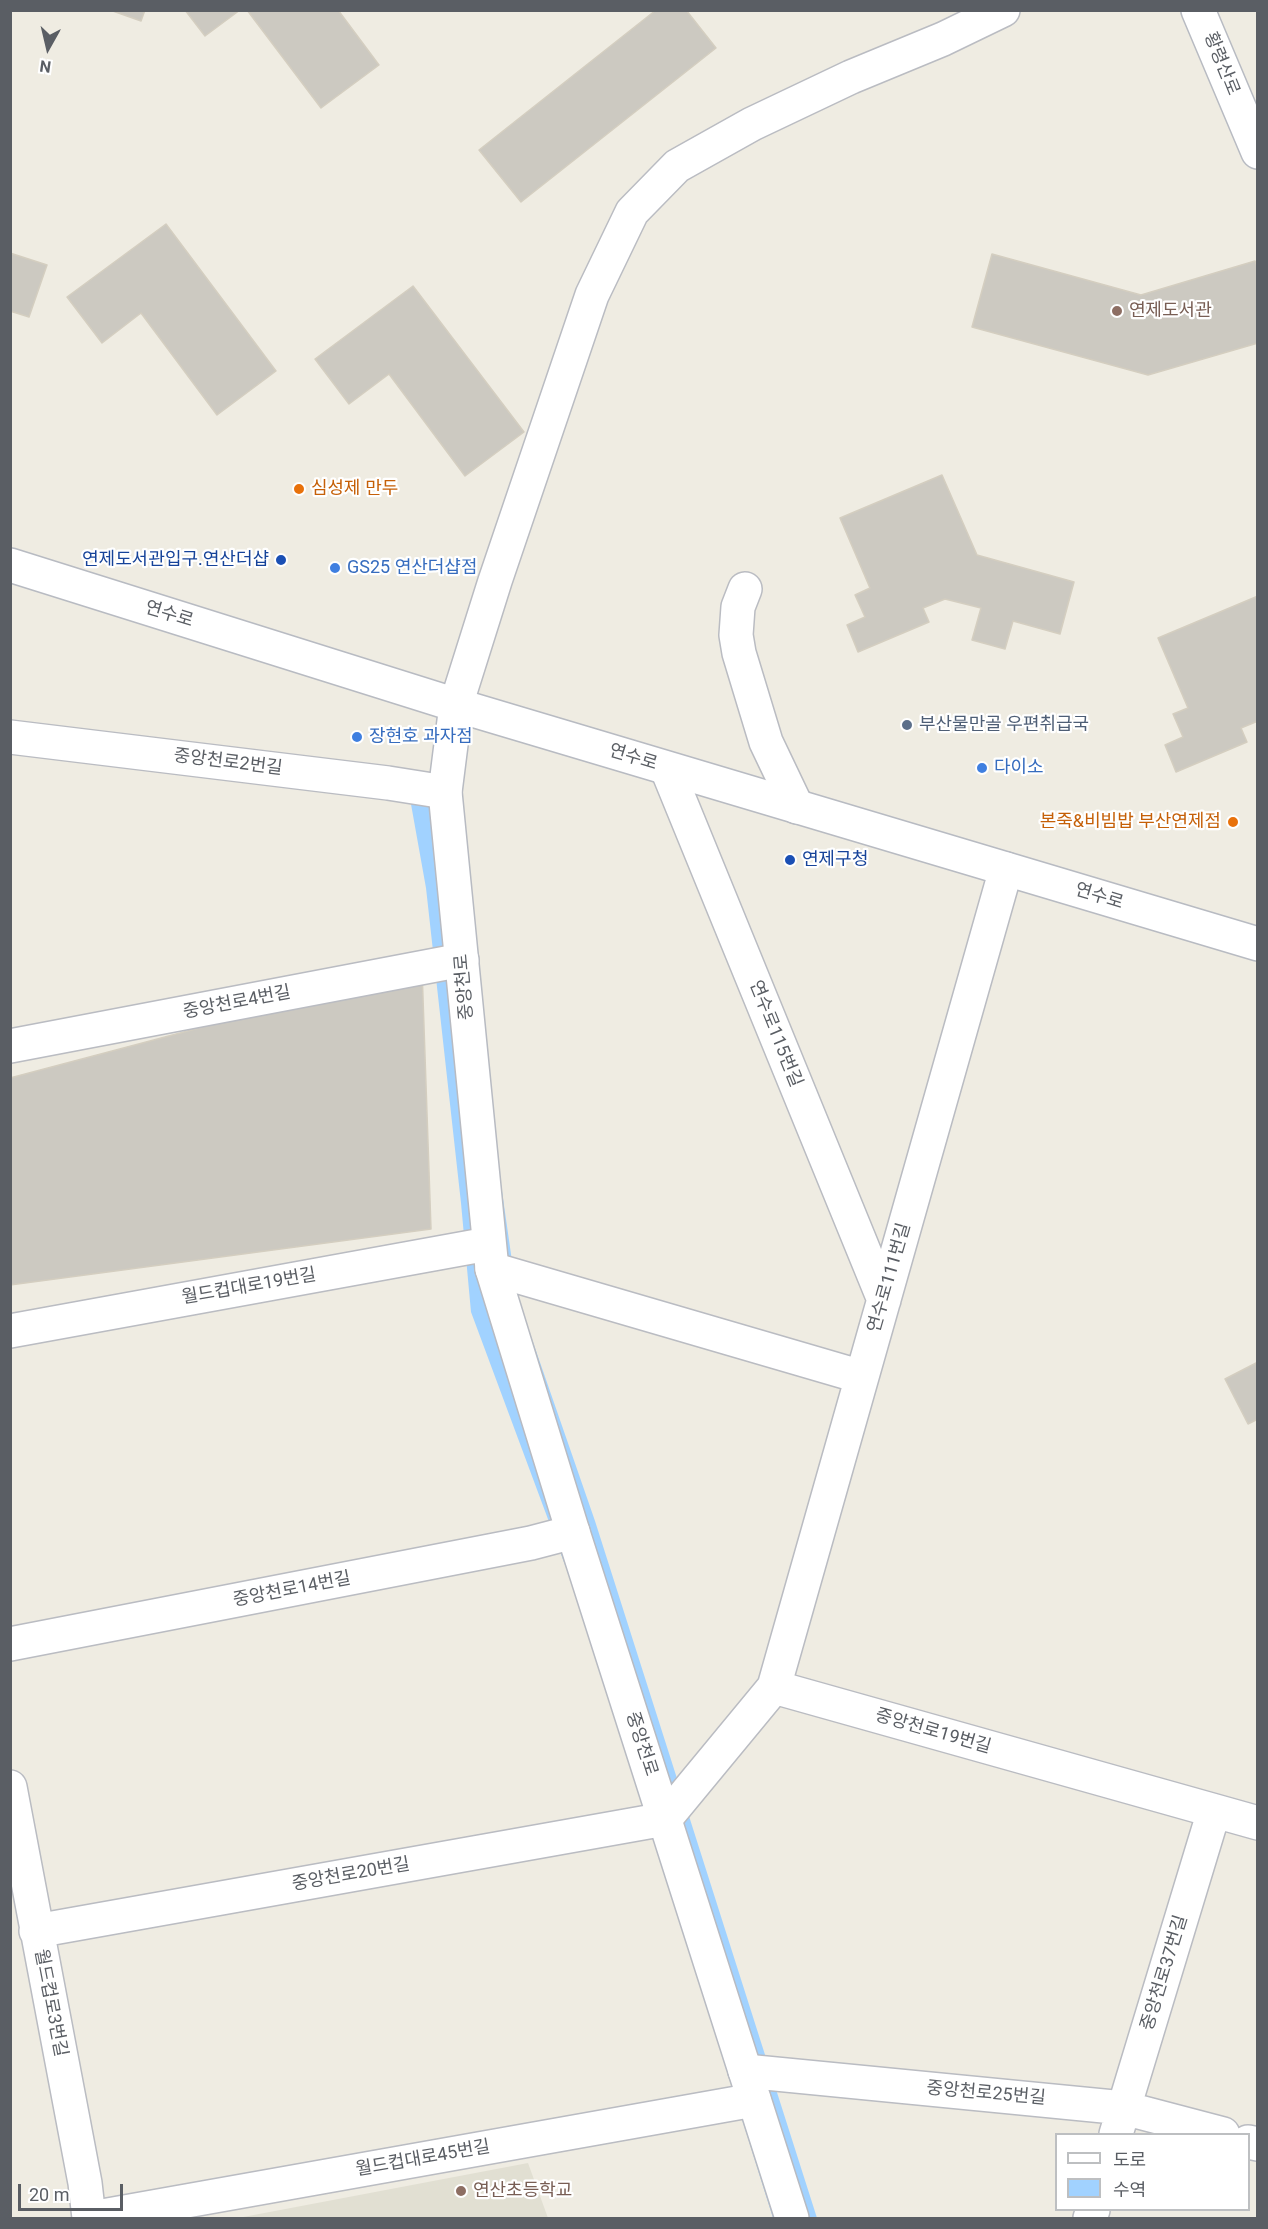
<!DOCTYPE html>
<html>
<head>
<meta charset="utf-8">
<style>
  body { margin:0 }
  #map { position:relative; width:1268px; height:2229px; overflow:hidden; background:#efece2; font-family:Roboto,"Noto Sans KR",sans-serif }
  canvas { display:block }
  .frame { position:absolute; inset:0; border:12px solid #5a5e64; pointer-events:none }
  .legend { position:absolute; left:1055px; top:2133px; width:195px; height:78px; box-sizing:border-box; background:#fff; border:2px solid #bdbfc1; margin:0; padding:8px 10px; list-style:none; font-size:18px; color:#5a5e64 }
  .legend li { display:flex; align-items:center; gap:12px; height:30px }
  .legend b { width:30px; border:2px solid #bdbfc1 }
  .north { position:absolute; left:18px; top:18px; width:60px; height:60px; -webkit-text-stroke:4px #fff; paint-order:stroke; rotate:188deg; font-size:16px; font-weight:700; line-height:24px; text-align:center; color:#5a5e64 }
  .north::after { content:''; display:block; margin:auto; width:21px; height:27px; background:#5a5e64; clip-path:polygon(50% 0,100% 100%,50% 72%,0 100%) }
  .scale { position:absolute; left:18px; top:2184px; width:105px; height:27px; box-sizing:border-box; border:3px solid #5a5e64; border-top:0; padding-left:8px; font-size:18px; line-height:21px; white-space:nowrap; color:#5a5e64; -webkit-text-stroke:4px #fff; paint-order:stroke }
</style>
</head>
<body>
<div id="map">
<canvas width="1268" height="2229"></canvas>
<div class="frame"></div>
<ul class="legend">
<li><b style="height:8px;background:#fff"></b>도로</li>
<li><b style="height:16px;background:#a1d2ff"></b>수역</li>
</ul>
<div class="north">N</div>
<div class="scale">20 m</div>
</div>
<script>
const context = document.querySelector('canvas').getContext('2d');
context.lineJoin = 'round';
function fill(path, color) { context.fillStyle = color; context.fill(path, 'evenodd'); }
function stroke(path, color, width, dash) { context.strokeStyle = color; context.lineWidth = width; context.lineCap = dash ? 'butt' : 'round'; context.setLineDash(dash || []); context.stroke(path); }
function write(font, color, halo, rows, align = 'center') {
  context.font = font + ' Roboto,"Noto Sans KR",sans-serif'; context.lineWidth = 4.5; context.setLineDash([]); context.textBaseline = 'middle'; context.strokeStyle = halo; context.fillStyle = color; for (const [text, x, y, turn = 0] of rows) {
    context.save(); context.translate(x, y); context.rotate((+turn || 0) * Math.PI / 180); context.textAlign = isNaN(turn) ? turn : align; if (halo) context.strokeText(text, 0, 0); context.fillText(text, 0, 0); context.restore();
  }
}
fill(new Path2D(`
  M528,2163L548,2218H238Z`), '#e1dfd2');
fill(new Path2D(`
  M454,784L473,989L517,1296L595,1521L817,2218H773L584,1616L471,1312L461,1203L426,888L409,793Z`), '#a1d2ff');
const building = new Path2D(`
  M110,10H145L141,21Z
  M185,10H240L205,36Z
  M247,10H338L379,65L321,108Z
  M656,10H686L716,48L521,202L479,150Z
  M166,224L276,371L217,415L141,313L102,343L67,297Z
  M10,253L47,265L29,317L10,311Z
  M992,254L1141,295L1255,261L1258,269V343L1148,375L972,327Z
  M413,286L524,432L465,476L389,374L349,404L315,359Z
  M942,475L977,555L1074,582L1060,634L1013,621L1005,649L972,640L981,608L945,599L923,608L929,622L858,652L847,625L865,617L855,595L870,588L840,518Z
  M1258,596V721L1241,728L1247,742L1176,772L1165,745L1183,737L1173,714L1188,708L1158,638Z
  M422,969L431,1229L10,1285V1078Z
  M1258,1362V1419L1248,1424L1225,1379Z`);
fill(building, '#ccc9c1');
stroke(building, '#d4cec0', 1.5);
const street = new Path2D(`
  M745,589L738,607L736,635L739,653L766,742L797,807
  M456,705L495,581L592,295L632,212L677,166L752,124L851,77L943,39L1003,10
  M10,737L388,783L445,792
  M667,769L884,1300
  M10,1046L462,960
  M492,1269L862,1377
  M10,1331L488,1244
  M10,1644L531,1543L573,1532
  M774,1687L1258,1823
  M10,1787L85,2183L89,2218
  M36,1931L665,1819L774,1687L1006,869
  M745,2071L1124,2108L1223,2134
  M1116,2134L1214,1811
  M1248,2142L1258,2144
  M91,2218L754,2100
  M1090,2218L1093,2210`);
const secondary = new Path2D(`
  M1198,10L1258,152
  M10,565L456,705L1258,944
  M456,705L445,792L492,1269L573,1532L792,2218`);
stroke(street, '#babcc2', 36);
stroke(secondary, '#b8bbc2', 36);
stroke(street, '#fff', 33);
stroke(secondary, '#fff', 33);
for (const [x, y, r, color] of [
  [1117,311,6,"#8d6e63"],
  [299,489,6,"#e8710a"],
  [281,560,6,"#1a4fb4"],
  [335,568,6,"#3f7fe0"],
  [907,725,6,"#5c6f8a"],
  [357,737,6,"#3f7fe0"],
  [982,768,6,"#3f7fe0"],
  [1233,822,6,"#e8710a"],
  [790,860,6,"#1a4fb4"],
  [461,2191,6,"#8d6e63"]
]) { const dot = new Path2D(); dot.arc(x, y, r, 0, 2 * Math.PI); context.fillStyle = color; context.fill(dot); stroke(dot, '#fff', 2); }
write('18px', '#5a5e64', '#fff', [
  ["황령산로",1221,64,68],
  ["연수로",169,615,17],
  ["연수로",633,758,17],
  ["중앙천로2번길",228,763,7],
  ["연수로",1099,897,17],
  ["중앙천로",465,987,-95],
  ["중앙천로4번길",237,1003,-11],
  ["연수로115번길",775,1034,68],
  ["연수로111번길",890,1278,-74],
  ["월드컵대로19번길",249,1287,-10],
  ["중앙천로14번길",292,1590,-11],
  ["중앙천로19번길",933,1732,16],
  ["중앙천로",641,1744,72],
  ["중앙천로20번길",351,1875,-10],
  ["중앙천로37번길",1165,1973,-73],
  ["월드컵로3번길",50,2003,79],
  ["중앙천로25번길",986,2094,5],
  ["월드컵대로45번길",423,2159,-10]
]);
write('18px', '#785e54', '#fff', [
  ["연제도서관",1129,311],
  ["연산초등학교",473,2191]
], 'left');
write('18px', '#c56008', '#fff', [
  ["심성제 만두",311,489],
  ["본죽&비빔밥 부산연제점",1221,822,"right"]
], 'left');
write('18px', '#164399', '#fff', [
  ["연제도서관입구.연산더샵",269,560],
  ["연제구청",802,860,"left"]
], 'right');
write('18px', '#366cbe', '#fff', [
  ["GS25 연산더샵점",347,568],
  ["장현호 과자점",369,737],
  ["다이소",994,768]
], 'left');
write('18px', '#4e5e75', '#fff', [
  ["부산물만골 우편취급국",919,725]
], 'left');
</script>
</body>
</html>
